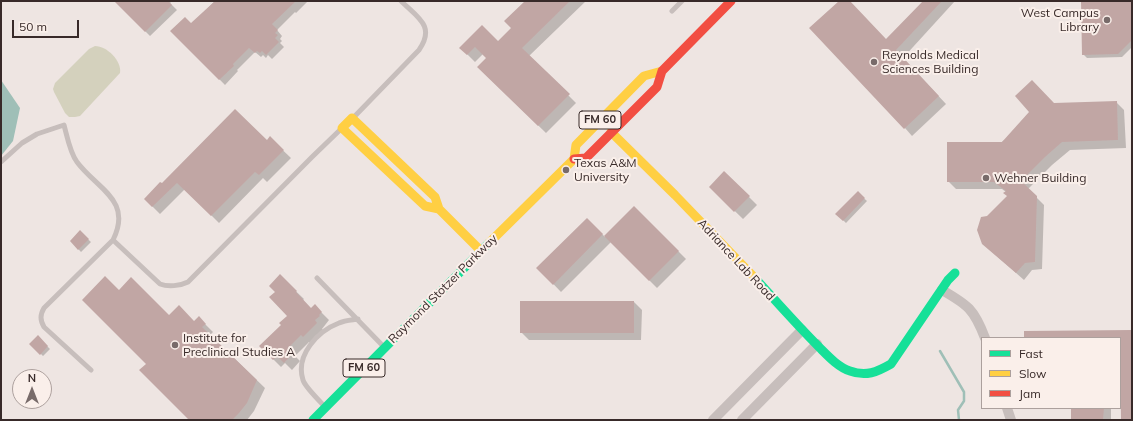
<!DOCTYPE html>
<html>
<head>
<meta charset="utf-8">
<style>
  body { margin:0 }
  #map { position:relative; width:1133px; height:421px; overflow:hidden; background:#eee5e2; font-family:Mulish,sans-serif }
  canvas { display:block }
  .frame { position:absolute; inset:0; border:2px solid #382a29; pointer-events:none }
  .legend { position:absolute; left:981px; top:337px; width:140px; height:72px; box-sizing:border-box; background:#faefea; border:1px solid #aca09d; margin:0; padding:5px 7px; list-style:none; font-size:12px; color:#382a29 }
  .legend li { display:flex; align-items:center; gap:8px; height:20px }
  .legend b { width:20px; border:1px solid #aca09d }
  .north { position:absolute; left:12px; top:369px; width:40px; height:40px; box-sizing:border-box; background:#faefea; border:1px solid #aca09d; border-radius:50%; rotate:0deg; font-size:11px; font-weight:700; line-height:16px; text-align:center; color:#382a29 }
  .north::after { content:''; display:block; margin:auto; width:14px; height:18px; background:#786b6a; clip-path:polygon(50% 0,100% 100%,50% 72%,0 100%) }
  .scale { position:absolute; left:12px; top:20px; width:67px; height:18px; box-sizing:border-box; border:2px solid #382a29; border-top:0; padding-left:5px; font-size:12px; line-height:14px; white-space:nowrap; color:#382a29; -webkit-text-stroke:3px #faefea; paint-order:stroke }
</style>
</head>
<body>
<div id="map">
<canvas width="1133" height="421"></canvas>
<div class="frame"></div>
<ul class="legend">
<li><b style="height:5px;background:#16e098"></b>Fast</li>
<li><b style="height:5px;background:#ffcf43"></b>Slow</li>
<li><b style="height:5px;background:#f24e42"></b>Jam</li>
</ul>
<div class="north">N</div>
<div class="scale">50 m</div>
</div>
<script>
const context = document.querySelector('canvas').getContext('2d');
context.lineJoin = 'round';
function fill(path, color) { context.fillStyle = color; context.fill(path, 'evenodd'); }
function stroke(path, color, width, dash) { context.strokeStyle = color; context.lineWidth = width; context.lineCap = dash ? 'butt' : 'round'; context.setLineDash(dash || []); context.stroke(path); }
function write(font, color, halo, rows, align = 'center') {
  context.font = font + ' Mulish,sans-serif'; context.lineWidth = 4; context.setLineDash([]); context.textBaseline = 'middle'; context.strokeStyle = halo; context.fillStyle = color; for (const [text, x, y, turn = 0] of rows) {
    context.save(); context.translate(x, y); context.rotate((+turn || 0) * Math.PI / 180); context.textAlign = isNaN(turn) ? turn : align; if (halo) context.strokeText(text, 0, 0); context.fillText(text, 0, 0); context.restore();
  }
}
fill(new Path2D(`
  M95,46C107,46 122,61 120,73L80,116L75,117H69L65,113L54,92L53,89L55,83L89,49Z`), '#d4d1bd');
fill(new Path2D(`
  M1,80L20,108L13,141L1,156Z`), '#9fbfb7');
fill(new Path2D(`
  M115,1H172L170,3L177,10L150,36Z
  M215,1H308L296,13L295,12L277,30L282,36L280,39L282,41L280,43L284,47L272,59L268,55L266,58L263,55L261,57L255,52L237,70L238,71L225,85L172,31L191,25Z
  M526,1H586L529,56L576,103L546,133L478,67L487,58L483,54L475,62L461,48L498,42L512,28Z
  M840,1H849L886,40L924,1H955L903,58L946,104L912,136L905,128Z
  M1082,1H1132V47L1122,57L1087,58L1083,54Z
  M1116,102L1124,110L1126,148L1070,150L1052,165L1028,189L1044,205L1042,269L1032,270L1024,280L991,251L988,217L1008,197L1006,192L1002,189H956L948,181L1054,104Z
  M270,138L291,158L267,182L263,178L219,223L185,189L160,214L145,199L162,184L267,142Z
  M724,172L757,205L743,219L710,187Z
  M858,193L867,201L846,223L837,214Z
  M634,207L686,259L657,288L611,242L561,292L538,268L587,219L605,237Z
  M80,232L91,242L81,252L71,241Z
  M280,276L304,299L303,300L311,309L315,306L329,320L322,329L324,331L311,344L309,342L295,356L300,361L292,370L285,363L281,367L260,346L282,325L288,316L276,292Z
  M119,292L169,317L194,322L199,318L213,332L210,335L265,388L254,411L247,420H190L147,364Z
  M634,302L642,310L641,340H529L521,332Z
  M1132,331V420H1122V388H1120V338H1025Z
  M38,337L50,349L43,356L31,344Z
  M1072,408H1111V420H1072Z`), '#0003');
stroke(new Path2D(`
  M940,351L964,392V401L958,410L959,420`), '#9fbfb7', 2.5);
fill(new Path2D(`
  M114,1H168L172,5L145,32Z
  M215,1H296L272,24L278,30L275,33L278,35L275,38L279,42L266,55L262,51L260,53L257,51L255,53L249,48L233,64L234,66L219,80L170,31L185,17L191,23Z
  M525,1H570L522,48L570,94L538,126L477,67L486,58L475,47L467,55L459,48L482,25L498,41L511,28L504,21Z
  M839,1H850L886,39L923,1H942L896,50L939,96L904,129L809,28Z
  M1081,1H1132V40L1118,54L1082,55Z
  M1032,80L1054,103L1117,101L1118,140L1062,142L1045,157L1021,181L1037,196L1035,262L1025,263L1016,273L982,244L977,230L981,217L987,216L1007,196L1003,193L1006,191L994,182H947V142H1002L1029,112L1015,96Z
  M235,109L267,140L270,136L284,150L259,175L255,172L211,216L177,183L152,207L144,199L160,182L162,183Z
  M724,171L750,196L734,212L709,187Z
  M858,191L865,198L843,221L835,214Z
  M634,206L679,251L649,281L604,236Z
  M587,218L603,234L553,285L536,268Z
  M80,230L89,239L78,250L70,241Z
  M280,274L297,291L296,292L311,308L315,304L322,312L319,315L320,316L315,320L317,323L303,337L301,335L288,348L293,353L284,363L277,356L273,360L259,346L281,325L279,323L287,316L269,297L275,292L269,286Z
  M105,276L119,290L131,277L169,315L179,305L194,321L199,316L206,324L202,327L257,380L247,403L239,413L232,420H189L139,370L146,364L82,300Z
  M520,301H634V333H520Z
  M1132,330V420H1121L1120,338H1024V331Z
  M38,335L48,346L40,355L29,344Z
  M1071,408H1104L1103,420H1071Z`), '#c1a6a4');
stroke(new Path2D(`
  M672,11L682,1
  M353,118L419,50C436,26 417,17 401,1
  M1,162L22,143L37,134L64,125C67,136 70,153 77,162C97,189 133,200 113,240L44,308C40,315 40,320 44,327L91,370
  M113,240L160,284C168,287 180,286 188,282L312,157L341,129
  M317,278L384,347
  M324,406C319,400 305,387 303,380C295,355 318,331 339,323C345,320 352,320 358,319`), '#c7bebc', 5);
stroke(new Path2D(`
  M942,290C968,305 974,309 985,338
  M1007,408L1011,420
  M713,420L802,330
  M742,420L817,344`), '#c7bebc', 10);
stroke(new Path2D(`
  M754,277C775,300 796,324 819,347C828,356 838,367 850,371C866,377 877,372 891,364L948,280L955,273
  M313,420L489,243`), '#16e098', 9);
stroke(new Path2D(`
  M611,132L675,195L754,277
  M439,209L425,206L342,128L352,118L435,197L439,209L481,251
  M489,243L574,159L576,145L644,76L662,71`), '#ffcf43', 9);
stroke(new Path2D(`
  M574,159L586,158L657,87L662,71L731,1`), '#f24e42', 9);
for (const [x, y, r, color] of [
  [1107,20,4,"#786b6a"],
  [874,62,4,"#786b6a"],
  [566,170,4,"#786b6a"],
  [986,178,4,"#786b6a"],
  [175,345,4,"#786b6a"]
]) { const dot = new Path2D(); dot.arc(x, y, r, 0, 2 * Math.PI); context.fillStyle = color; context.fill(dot); stroke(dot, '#faefea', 1.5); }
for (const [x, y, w] of [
  [600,120,42],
  [364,368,42]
]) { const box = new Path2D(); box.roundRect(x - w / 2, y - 9, w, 18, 3); context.fillStyle = '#faefea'; context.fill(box); stroke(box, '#382a29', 1); }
write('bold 11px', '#382a29', null, [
  ["FM 60",600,120],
  ["FM 60",364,368]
]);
write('12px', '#382a29', '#faefea', [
  ["West Campus",1099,13,"right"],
  ["Library",1099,27,"right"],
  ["Reynolds Medical",882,55],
  ["Sciences Building",882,69],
  ["Texas A&M",574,163],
  ["University",574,177],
  ["Wehner Building",994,178],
  ["Institute for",183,338],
  ["Preclinical Studies A",183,352]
], 'left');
write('12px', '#382a29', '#faefea', [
  ["Adriance Lab Road",736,260,47],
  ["Raymond Stotzer Parkway",443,289,-45]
]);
</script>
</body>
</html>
